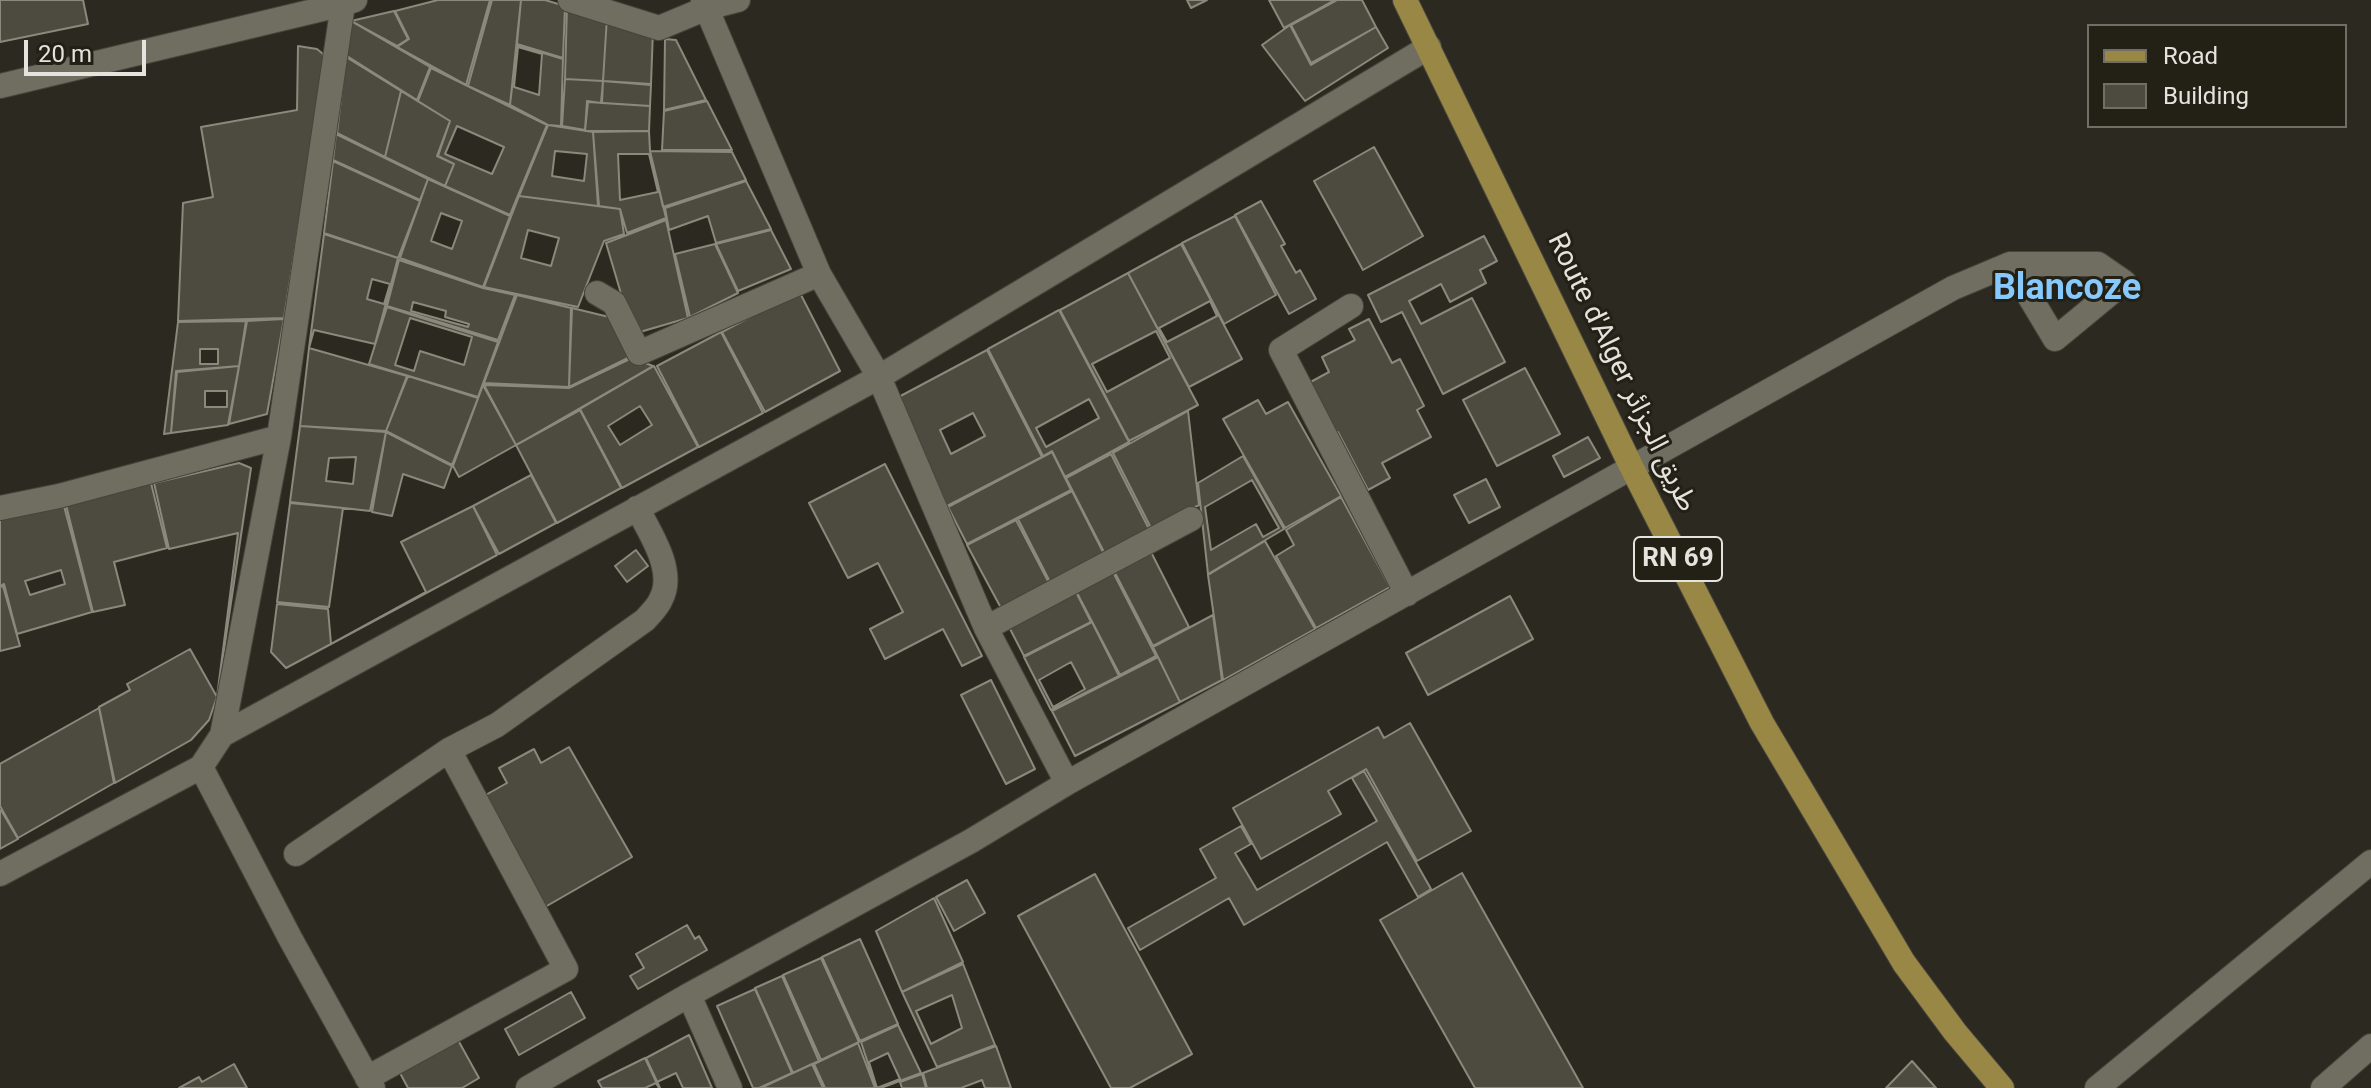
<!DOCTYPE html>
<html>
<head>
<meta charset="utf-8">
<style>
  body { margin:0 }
  #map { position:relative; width:2371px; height:1088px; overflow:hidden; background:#2c2a20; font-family:Roboto,sans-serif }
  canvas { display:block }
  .legend { position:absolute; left:2087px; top:24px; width:260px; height:104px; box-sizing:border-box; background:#232016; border:2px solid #716e66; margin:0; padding:10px 14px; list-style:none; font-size:24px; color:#e5e3dd }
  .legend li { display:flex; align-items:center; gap:16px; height:40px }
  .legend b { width:40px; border:2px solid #716e66 }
  .scale { position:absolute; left:24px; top:40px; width:122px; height:36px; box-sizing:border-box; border:4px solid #e5e3dd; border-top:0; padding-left:10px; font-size:24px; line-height:28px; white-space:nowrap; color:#e5e3dd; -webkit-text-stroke:6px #232016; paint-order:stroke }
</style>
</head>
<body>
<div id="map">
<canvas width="2371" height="1088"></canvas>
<ul class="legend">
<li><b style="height:10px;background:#988745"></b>Road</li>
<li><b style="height:22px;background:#4d4a3f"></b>Building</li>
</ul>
<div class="scale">20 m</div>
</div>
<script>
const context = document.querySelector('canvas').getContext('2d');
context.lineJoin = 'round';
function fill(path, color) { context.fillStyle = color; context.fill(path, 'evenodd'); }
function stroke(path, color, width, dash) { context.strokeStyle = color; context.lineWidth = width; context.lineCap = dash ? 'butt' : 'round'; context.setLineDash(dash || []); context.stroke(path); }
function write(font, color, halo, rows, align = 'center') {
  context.font = font + ' Roboto,"Noto Sans Arabic",sans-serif'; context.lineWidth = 6; context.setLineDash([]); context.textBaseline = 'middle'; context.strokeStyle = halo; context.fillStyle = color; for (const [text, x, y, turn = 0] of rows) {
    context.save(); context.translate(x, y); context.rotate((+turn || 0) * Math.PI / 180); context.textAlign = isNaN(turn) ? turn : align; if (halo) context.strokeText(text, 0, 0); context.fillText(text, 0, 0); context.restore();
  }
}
const building = new Path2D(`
  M0,0H83L88,24L0,42Z
  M438,0H490L466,85L397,47L409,39L395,11Z
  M492,0H521L510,105L468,86Z
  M521,0H545L565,6L563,58L517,44Z
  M1187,0H1207L1191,8Z
  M1269,0H1335L1284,28Z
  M1337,0H1362L1376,27L1311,63L1291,25Z
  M567,6L607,17L603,81L565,79Z
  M394,11L408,39L397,46L351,21Z
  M607,17L653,30L651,84L603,81Z
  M351,21L430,67L417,100L347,56Z
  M1290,25L1311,65L1376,27L1388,48L1305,101L1262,45Z
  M665,39L676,40L706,100L664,110Z
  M517,45L563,59L561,126L548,125L510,105ZM518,47L542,54L539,95L514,87Z
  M298,46L317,49L323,54L324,64L284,318L178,321L183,203L213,197L201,127L297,110Z
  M346,57L401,91L385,157L337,133Z
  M431,68L547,125L510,215L445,186L454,164L438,156L450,121L418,101ZM457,126L504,147L492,174L445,154Z
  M565,79L603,81L601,103L587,101L585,130L562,126Z
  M603,81L651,85L650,106L602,103Z
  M401,91L450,121L437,156L454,164L445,186L385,157Z
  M707,101L732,150H662L664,111Z
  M588,102L650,106L649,131H585Z
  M548,125L593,132L598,206L519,196ZM555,151L587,154L584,181L552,176Z
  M649,131L650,151L666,218L627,233L620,209L599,206L593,132ZM618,154H649L658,192L620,200Z
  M336,134L428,179L420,200L333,160Z
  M1374,147L1423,236L1363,270L1314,181Z
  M650,151L732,152L746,180L663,207Z
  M333,161L420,201L398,258L324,233Z
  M428,179L510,216L483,287L400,258ZM441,213L462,221L452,249L431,241Z
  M746,181L771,229L716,243L708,216L669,230L665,208Z
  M519,196L620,209L624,234L604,241L578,307L484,287ZM528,230L559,238L551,266L521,258Z
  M1261,201L1285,244L1281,246L1296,273L1300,270L1316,299L1289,314L1235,215Z
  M1235,216L1276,295L1224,324L1182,243Z
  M666,220L688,318L633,334L606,243Z
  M771,230L791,269L738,291L716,244Z
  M324,234L398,258L375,344L314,330L309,348ZM372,279L390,284L384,304L367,299Z
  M1484,236L1497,261L1480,270L1486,283L1450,302L1441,284L1409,301L1421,324L1472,298L1505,362L1443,394L1402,312L1381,322L1368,295Z
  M715,244L738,293L690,317L675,254Z
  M1181,244L1242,359L1189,387L1128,273ZM1210,301L1217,316L1167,342L1159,328Z
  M399,260L483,288L515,295L498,340L387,306ZM413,302L446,311L445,317L469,324L468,327L411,311Z
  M1128,273L1198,405L1129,441L1060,310ZM1156,331L1170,358L1107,392L1092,364Z
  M799,291L840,371L765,412L722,332Z
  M517,295L571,308L569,387L484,383Z
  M387,307L498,342L478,397L369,364ZM410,318L472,337L464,365L420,351L414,371L395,365Z
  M572,308L609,317L630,357L569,387Z
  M1059,310L1129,442L1065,477L1052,451L1043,456L988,349ZM1089,399L1099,418L1046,447L1036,428Z
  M284,319L267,414L229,424L247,321Z
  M1369,319L1392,363L1400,359L1424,406L1417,410L1431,437L1382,463L1390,478L1368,490L1338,432L1331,436L1305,385L1329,372L1322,357L1355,340L1349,329Z
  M246,321L239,366L176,371L171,433L164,434L178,322ZM200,349H218V364H200Z
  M721,332L763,413L699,447L657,366Z
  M309,348L407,376L386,431L300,426Z
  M987,350L1042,457L947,506L893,400ZM973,413L985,436L951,454L940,430Z
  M632,358L653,366L516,445L484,385L569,388Z
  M239,366L228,425L171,433L177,372ZM205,391H227V407H205Z
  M654,366L698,447L622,488L580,409ZM640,406L652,425L620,445L608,426Z
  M1525,368L1560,434L1497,466L1463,400Z
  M408,376L478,398L452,465L386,431Z
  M483,385L516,445L459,477L453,466Z
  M1258,400L1266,414L1288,402L1341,496L1285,528L1223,419Z
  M580,410L621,488L557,523L516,445Z
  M1188,411L1199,505L1152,530L1113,453Z
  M300,426L386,432L370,511L290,502ZM356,457L353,484L326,481L329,458Z
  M386,432L452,466L444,488L403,474L392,516L372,512Z
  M1588,437L1600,458L1564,477L1553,456Z
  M1052,452L1071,490L967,544L948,507Z
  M1111,454L1150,531L1105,554L1066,478Z
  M1243,456L1284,529L1208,574L1198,483ZM1252,480L1279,528L1263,537L1256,524L1211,550L1205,507Z
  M239,463L251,468L217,697L238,533L169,549L154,483Z
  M885,464L982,656L962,666L943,629L885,659L870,629L903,612L878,563L848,578L809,503Z
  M531,475L556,523L499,554L473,506Z
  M1486,479L1500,507L1469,523L1454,495Z
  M151,483L167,548L114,562L125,605L93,612L66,505Z
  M1072,491L1104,554L1050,582L1018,519Z
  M1341,497L1390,587L1316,628L1276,556L1294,545L1286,530Z
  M290,503L343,508L329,607L277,602Z
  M64,506L92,612L17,634L4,584L0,586V518ZM61,570L65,584L30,595L25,581Z
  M473,506L497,555L331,644L426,592L401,542Z
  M1016,520L1049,583L1001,608L967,545Z
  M1265,541L1315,629L1223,680L1208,575Z
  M636,550L648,566L627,582L615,566Z
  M1151,552L1189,627L1153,646L1114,571Z
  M1113,572L1156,656L1120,675L1076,591Z
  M3,586L20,646L0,651V587Z
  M1075,590L1091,622L1024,656L1008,625Z
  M1510,596L1533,639L1428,695L1406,653Z
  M277,604L328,609L331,644L286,668L271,652Z
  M1213,615L1222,680L1180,702L1153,647Z
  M1092,622L1119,676L1051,710L1024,657ZM1071,662L1085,689L1053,707L1039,680Z
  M190,649L217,697L209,720L191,740L115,783L99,707L130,690L127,684Z
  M1158,657L1180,702L1075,756L1052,711Z
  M991,680L1035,769L1006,784L961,695Z
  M99,708L114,783L18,838L0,806V764Z
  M1410,723L1471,831L1417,861L1366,769L1328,791L1341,814L1261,859L1233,808L1378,727L1384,738Z
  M569,747L632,857L545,907L482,797L507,783L499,768L534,749L541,763Z
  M1364,771L1431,889L1418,897L1387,842L1244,925L1229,898L1140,950L1128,928L1216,878L1200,849L1241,826L1251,844L1235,853L1257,890L1377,821L1352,778Z
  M1,810L18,839L0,849V811Z
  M1462,873L1583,1088H1475L1380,920Z
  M1095,874L1192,1054L1130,1088H1111L1018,916Z
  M967,880L985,913L954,931L936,897Z
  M934,898L963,962L902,992L876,931Z
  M687,925L695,939L699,936L707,950L638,989L630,976L644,968L636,954Z
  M860,939L898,1024L860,1041L822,957Z
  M821,958L859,1042L821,1060L783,975Z
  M963,964L995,1045L937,1067L902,992ZM952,995L962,1028L931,1044L916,1011Z
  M782,976L819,1061L793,1073L755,988Z
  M755,989L792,1073L759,1088H753L717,1006Z
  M571,992L585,1018L519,1055L505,1029Z
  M898,1025L921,1073L881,1088H876L861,1042ZM888,1053L900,1079L877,1088L869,1062Z
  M689,1035L712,1088H683L676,1073L657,1082L660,1088L646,1058Z
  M458,1040L479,1078L462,1088H408L400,1073Z
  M858,1043L875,1088H825L814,1064Z
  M996,1046L1011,1088H985L982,1080L961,1088H927L923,1073Z
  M645,1058L659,1088L656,1083L645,1088H602L598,1081Z
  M1912,1061L1936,1088H1886Z
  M234,1064L247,1088H179L199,1077L202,1082Z
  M812,1064L823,1088H761Z
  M922,1074L926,1088H902L900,1082Z`);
fill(building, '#4d4a3f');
stroke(building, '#8b887c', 2);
const street = new Path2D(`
  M570,0L659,28L707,8L738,0
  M703,0L819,274L879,377L986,628L1067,783
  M0,86L343,4
  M597,293L614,303L639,353L819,274
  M1351,306L1281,350L1407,594
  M0,508L59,496L279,437
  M986,628L1191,519
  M222,735L879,377L1429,47
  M201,767L290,938L373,1088
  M296,854L449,750L497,725L645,620C650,614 658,607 661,599C676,571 650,533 637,508
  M0,874L201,767L222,735L279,437L343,4L355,0
  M689,995L730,1088
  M367,1078L566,969L449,750
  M528,1088L689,995L971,841L1067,783L1953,288L2010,264H2098L2124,282L2055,339L2010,264
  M2097,1088L2371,862
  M2323,1088L2371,1046`);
const primary = new Path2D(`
  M1405,0L1632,468L1762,723L1904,963L1955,1032L2002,1088`);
stroke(street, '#47443c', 26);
stroke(primary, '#47443c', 26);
stroke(street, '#706d61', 24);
stroke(primary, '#988745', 24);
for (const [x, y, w] of [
  [1678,559,88]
]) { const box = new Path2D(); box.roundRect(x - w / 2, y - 22, w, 44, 6); context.fillStyle = '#232016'; context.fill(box); stroke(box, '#e5e3dd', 2); }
write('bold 26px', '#e5e3dd', null, [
  ["RN 69",1678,559]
]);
write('28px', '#e5e3dd', '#232016', [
  ["Route d'Alger طريق الجزائر",1621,373,64]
]);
write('bold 36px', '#87c8fd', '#232016', [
  ["Blancoze",2067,290]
]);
</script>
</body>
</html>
